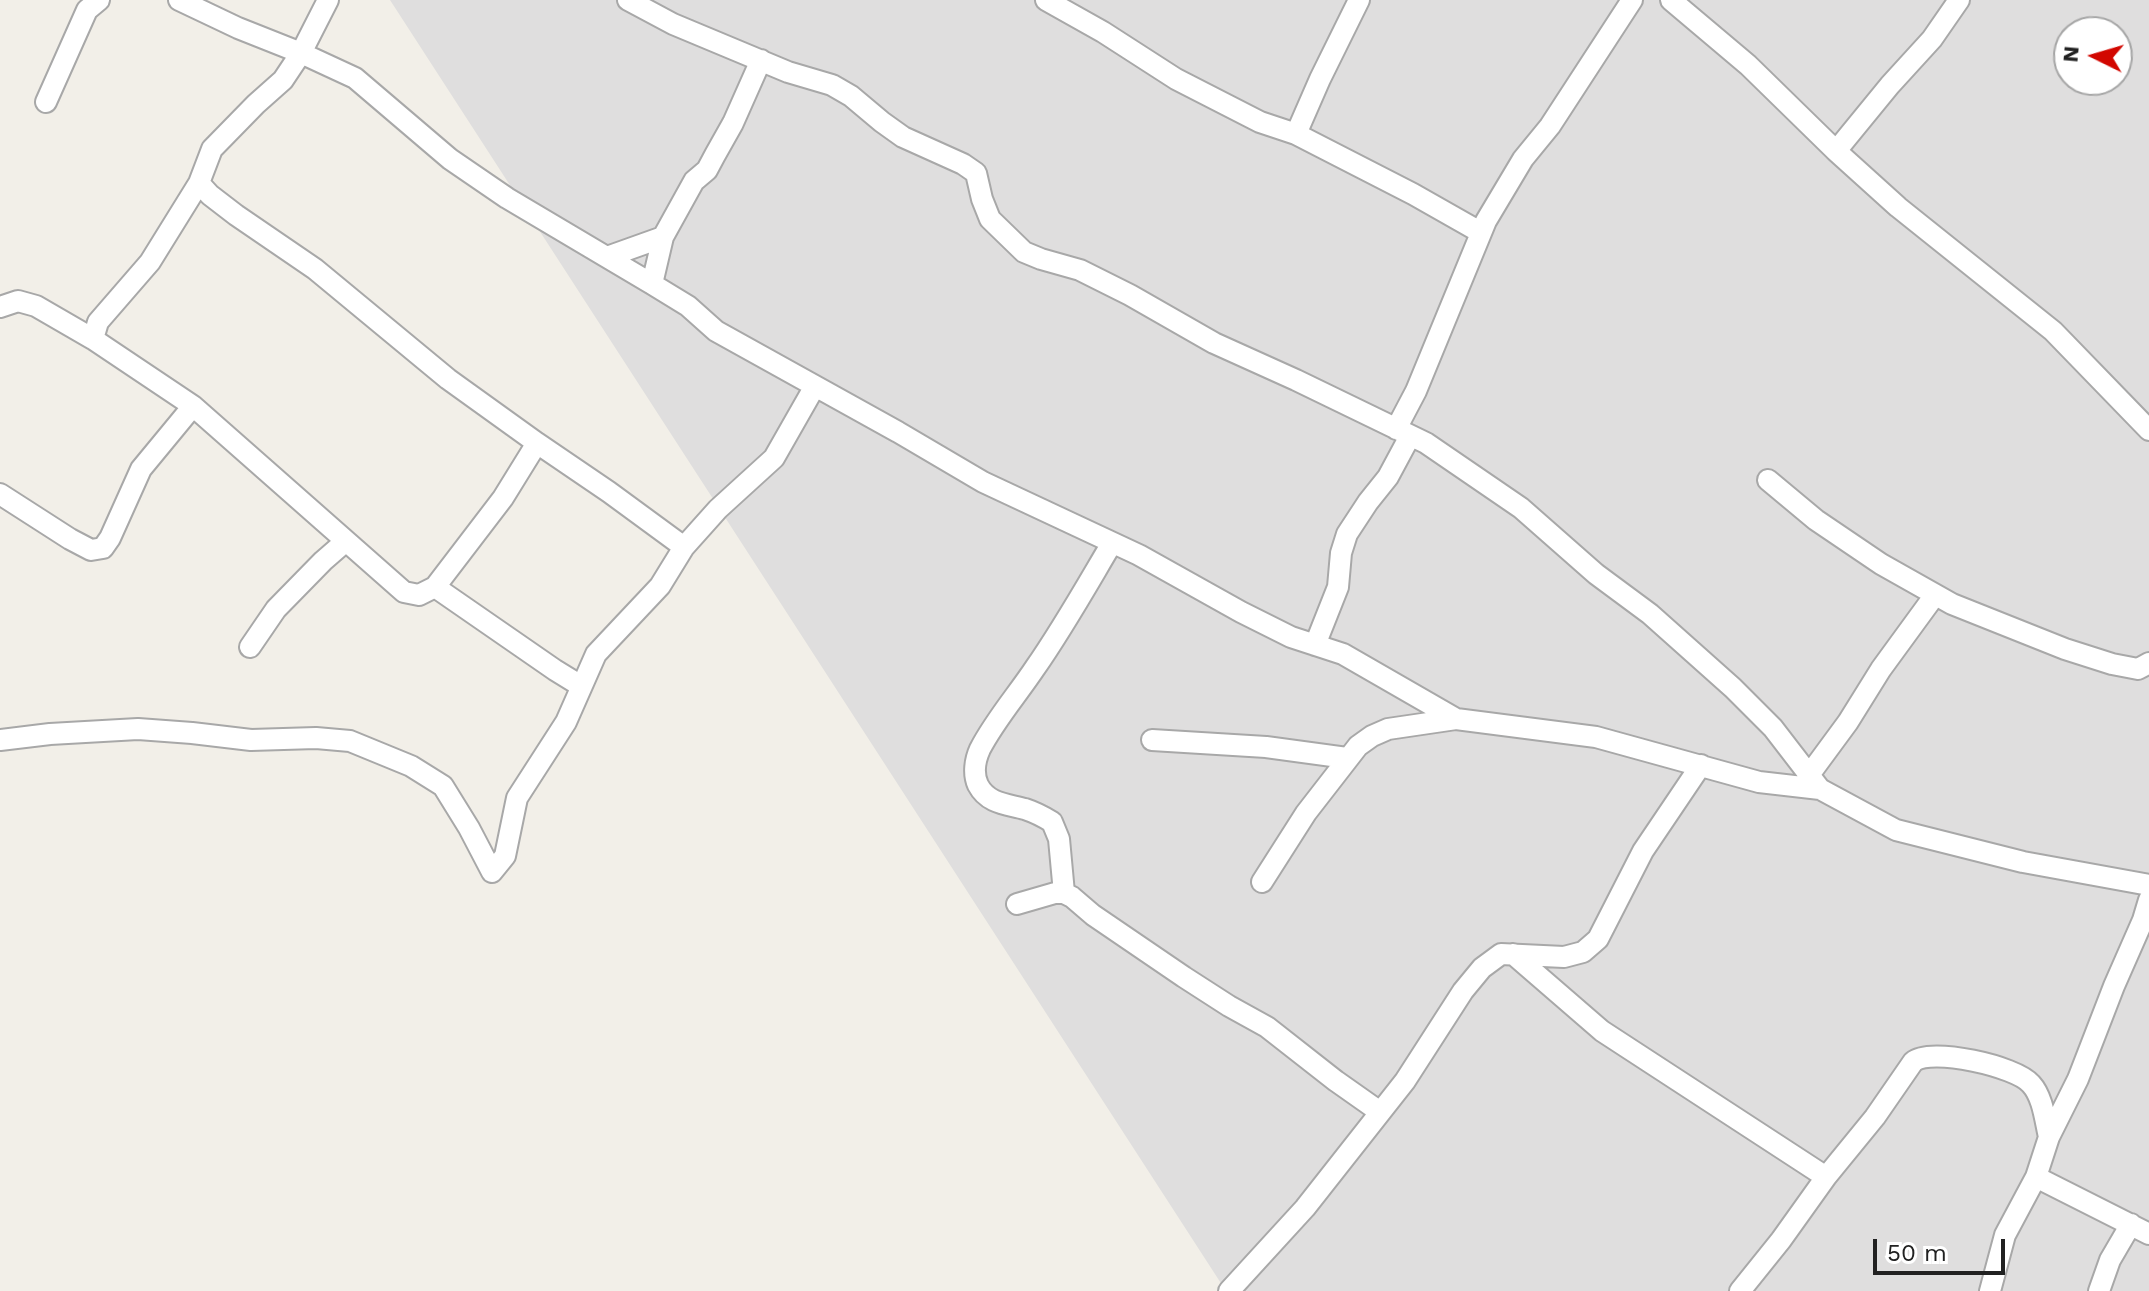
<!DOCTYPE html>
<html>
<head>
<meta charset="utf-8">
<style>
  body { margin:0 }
  #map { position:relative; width:2149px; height:1291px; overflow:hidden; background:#f2efe8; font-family:"Work Sans",sans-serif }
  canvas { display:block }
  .north { position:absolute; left:2053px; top:16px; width:80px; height:80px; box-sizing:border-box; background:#fff; border:2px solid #a6a6a6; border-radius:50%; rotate:275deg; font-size:22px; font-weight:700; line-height:32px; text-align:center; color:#212121 }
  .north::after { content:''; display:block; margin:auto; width:28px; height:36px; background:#d20700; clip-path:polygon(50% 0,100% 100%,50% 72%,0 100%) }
  .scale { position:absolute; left:1873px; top:1239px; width:132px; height:36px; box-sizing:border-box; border:4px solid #212121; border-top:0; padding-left:10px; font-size:24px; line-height:28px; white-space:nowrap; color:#212121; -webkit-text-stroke:6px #fff; paint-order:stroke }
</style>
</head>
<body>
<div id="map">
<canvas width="2149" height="1291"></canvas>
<div class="north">N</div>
<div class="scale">50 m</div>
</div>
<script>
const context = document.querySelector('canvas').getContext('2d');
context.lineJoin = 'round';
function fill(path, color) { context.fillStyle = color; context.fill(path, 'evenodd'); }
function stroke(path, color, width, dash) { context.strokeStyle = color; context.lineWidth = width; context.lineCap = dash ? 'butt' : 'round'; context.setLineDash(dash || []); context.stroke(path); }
fill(new Path2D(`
  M390,0H2149V1291H1226ZM2069,32H2117V80H2069Z`), '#dfdede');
const street = new Path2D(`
  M179,0L238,28L301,53L355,78L450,159L507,198L652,284L688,306L716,331L898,432L983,482L1139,555L1241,612L1291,637L1343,654L1456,719L1596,737L1759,782L1820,789L1896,830L2023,862L2149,885
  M328,0L301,53L283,80L256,104L212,149L199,183L210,195L236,215L315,269L448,379L537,443L609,492L684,547
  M628,0L673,24L788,72L832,85L851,96L882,122L903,137L963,164L976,173L982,199L990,219L1024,252L1041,259L1080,270L1130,295L1214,343L1296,380L1426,443L1521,508L1596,574L1650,614L1733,688L1773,728L1820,789
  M1046,0L1103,32L1176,79L1260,122L1296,134L1413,194L1480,232
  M1671,0L1748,65L1836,151L1898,207L2053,331L2149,430
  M46,102L87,10L99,0
  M1296,134L1320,79L1359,0
  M1836,151L1890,85L1932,39L1959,0
  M607,257L663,237
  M652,284L663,237L694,181L707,170L715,155L733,123L761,60
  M0,307L18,301L36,306L93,339L193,406L404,592L419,595L435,587L503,498L537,443
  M93,339L98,322L150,262L199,183
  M1396,429L1416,391L1486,221L1523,159L1550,126L1632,0
  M1768,480L1816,520L1881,564L1952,604L2065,649L2112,664L2138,669L2149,663
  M0,494L70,539L91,550L103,548L110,538L141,469L193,406
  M435,587L555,670L581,686
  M1315,645L1338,587L1341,553L1347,534L1368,502L1388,477L1410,436
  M250,647L276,609L323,561L346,541
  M0,740L50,734L138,729L192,733L251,740L316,738L350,741L411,766L443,786L469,828L492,872L505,856L517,798L566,722L596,654L660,586L684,547L718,509L774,458L815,386
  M1152,740L1266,747L1347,758
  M1809,775L1848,722L1881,669L1935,595
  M1262,882L1306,813L1358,746L1372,736L1388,729L1456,719
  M1064,893L1059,839L1052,822C1044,817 1034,812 1025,809C1007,804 988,804 978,785C973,774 975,760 980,749C995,720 1017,695 1035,668C1063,628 1087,585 1112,543
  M1017,904L1055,893H1064L1072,897L1093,915L1184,977L1229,1006L1267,1027L1336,1081L1380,1112
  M1513,954L1602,1031L1826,1177
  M2036,1177L2149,1234
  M1229,1291L1305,1208L1405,1081L1463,991L1482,968L1501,954L1564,957L1583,952L1598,939L1643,851L1701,765
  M1740,1291L1781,1240L1826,1177L1875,1117L1913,1062C1930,1047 2016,1066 2031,1084C2043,1097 2045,1120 2049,1137
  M1990,1291L2005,1235L2036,1177L2049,1137L2078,1079L2114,986L2143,920L2149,900
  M2099,1291L2110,1260L2131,1224`);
stroke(street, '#a8a8a8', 24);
stroke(street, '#fff', 20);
</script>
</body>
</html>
